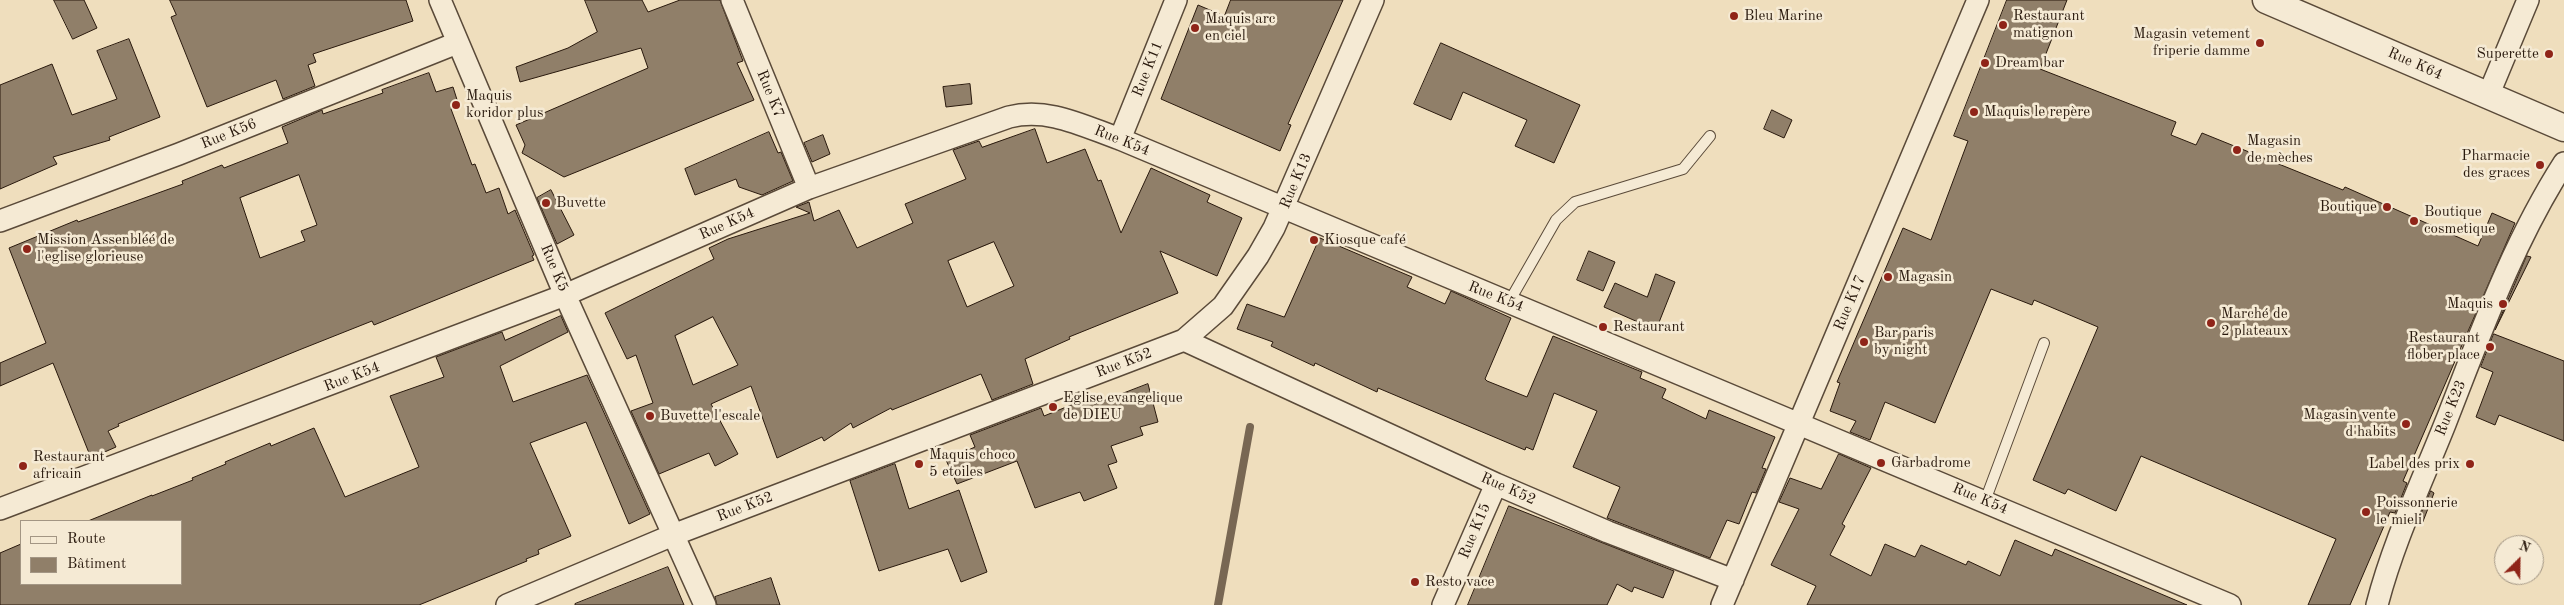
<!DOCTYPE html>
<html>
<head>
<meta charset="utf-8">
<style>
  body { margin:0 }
  #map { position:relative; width:2564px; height:605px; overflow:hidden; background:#efdebd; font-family:"Old Standard TT",serif }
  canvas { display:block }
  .legend { position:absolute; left:20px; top:520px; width:162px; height:65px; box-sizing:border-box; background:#f5ead4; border:1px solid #a39684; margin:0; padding:6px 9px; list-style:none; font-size:15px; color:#29190d }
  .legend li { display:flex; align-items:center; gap:10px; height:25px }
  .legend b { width:25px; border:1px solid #a39684 }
  .north { position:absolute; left:2494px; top:535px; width:50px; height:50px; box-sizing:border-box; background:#f5ead4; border:1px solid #a39684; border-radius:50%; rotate:23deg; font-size:14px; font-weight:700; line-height:20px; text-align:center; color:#29190d }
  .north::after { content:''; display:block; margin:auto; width:18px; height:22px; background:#8f2418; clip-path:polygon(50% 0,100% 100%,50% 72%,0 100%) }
</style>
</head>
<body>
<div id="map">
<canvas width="2564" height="605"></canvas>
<ul class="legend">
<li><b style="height:6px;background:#f5ead4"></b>Route</li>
<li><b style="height:14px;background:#907f69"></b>Bâtiment</li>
</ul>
<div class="north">N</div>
</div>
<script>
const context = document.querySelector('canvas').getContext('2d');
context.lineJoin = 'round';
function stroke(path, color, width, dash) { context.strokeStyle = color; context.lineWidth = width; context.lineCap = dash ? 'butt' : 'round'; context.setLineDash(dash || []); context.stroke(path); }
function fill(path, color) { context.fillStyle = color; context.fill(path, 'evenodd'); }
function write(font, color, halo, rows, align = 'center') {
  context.font = font + ' "Old Standard TT",serif'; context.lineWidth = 5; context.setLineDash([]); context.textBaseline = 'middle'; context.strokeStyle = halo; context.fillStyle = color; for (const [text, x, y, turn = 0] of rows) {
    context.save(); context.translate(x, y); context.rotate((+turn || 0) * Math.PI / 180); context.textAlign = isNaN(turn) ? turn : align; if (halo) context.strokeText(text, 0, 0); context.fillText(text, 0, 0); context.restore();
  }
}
stroke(new Path2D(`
  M1218,605L1250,427`), '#786753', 8);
const building = new Path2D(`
  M54,0H84L97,28L73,39Z
  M170,0H406L413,21L313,54L316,62L308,65L315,86L283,99L276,80L207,107L171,17L176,15Z
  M585,0H642L648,12L680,0H720L743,61L737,63L754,100L564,177L522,153L525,145L516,125L648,68L641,48L520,82L516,67L568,48L597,32Z
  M1231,0H1343L1288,124L1291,125L1280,151L1161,99L1198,5L1224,16Z
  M2007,0H2067L2040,69L2176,122L2171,135L2196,145L2202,133L2343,190L2345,187L2478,246L2492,213L2515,223L2403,481L2407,483L2395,513L2390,512L2350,605H2308L2336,539L2141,456L2116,511L2068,489L2065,494L2033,480L2098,327L2034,300L2032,305L1991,289L1935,423L1885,402L1870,440L1850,432L1856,421L1830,411L1840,383L1837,382L1903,228L1931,240L1968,141L1954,136Z
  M129,39L160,117L109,137L110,140L53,157L57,164L0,189V85L52,64L72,115L117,99L97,51Z
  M1441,43L1580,105L1554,163L1515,146L1527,120L1463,92L1451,120L1414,104Z
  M429,73L436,92L453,87L459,106L451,109L472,165L475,164L486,193L499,188L508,214L515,210L534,255L532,256L534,260L374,325L372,321L299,350L118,424L119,426L108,431L116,447L91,458L53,363L0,386V363L46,343L9,248L77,220L78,222L183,184L182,181L222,165L224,168L288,143L282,127L322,110L323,114L383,93L382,90ZM299,175L317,225L301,231L305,241L260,258L240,198Z
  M970,84L972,104L946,107L943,87Z
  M1772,110L1792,120L1784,138L1764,129Z
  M1035,129L1047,163L1085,149L1098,181L1101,180L1121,233L1151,168L1210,195L1207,202L1242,218L1217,276L1160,251L1178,293L1069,337L1070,339L1025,359L1033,384L992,400L981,374L892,410L891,408L853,428L851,423L824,441L822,437L777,458L751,386L711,404L738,454L715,466L709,453L659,474L631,411L653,403L636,355L627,359L605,313L714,259L709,248L728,239L810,213L796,207L809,202L814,221L839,210L857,248L913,223L905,204L966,179L953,150L979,141L982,147ZM994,242L1014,286L967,307L948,261ZM713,317L738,365L693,385L675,336Z
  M769,132L778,153L781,152L793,181L762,195L739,187L736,179L695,195L685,169Z
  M823,135L830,154L812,162L804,143Z
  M551,190L574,235L557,244L537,198Z
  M1320,238L1412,277L1407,287L1445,304L1451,291L1511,318L1485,379L1487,381L1527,397L1553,336L1642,372L1640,378L1666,389L1662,398L1706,419L1709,410L1775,437L1762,468L1766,469L1756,493L1752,492L1739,524L1727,520L1710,558L1607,518L1620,487L1573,467L1597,411L1554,393L1533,450L1526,447L1525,450L1378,388L1377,392L1315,363L1314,366L1271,346L1273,342L1237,329L1247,304L1284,317Z
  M1589,251L1615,262L1603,291L1577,280Z
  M2527,256L2531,257L2495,330L2510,295Z
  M1656,274L1675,282L1656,330L1604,307L1615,283L1647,297Z
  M561,316L568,332L500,366L513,402L587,375L650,514L629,524L586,422L530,443L571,536L538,550L539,554L526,559L527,561L419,605H0V553L21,544V584H181V521H88L152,495V496L193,480L192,478L226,464L225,462L270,443L271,446L314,428L345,497L419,467L390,396L444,377L436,357L502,332L505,340Z
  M2494,334L2564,361V441L2499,415L2495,425L2476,417L2493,372L2481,367Z
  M1148,384L1158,422L1140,427L1143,435L1111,446L1117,462L1108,465L1117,488L1084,501L1080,492L1035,508L1017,461L957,484L946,460L975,447L970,435L1041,408L1044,416L1091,397L1094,404Z
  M1839,454L1871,468L1842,524L1845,526L1830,555L1871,576L1885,544L1915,557L1921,545L1966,565L1968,561L2000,576L2015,540L2052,556L2055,549L2187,605H1807L1816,586L1771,565L1799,509L1779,502L1790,478L1821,489Z
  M895,464L909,509L959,490L987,572L961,582L948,549L879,571L850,481Z
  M2431,491L2434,493L2422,524L2418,522Z
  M1509,506L1674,571L1663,598L1634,587L1632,592L1617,584L1607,605H1468Z
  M668,567L684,605H575V604Z
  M771,578L780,605H717L715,597Z`);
fill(building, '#907f69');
stroke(building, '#29190d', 1);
const service = new Path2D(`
  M1509,302L1556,220L1575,202L1683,169L1710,136
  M1985,501L2044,343`);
const minor = new Path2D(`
  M440,0L565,295L705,605
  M732,0L809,188
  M2488,96L2528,0
  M1120,139L1176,0
  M0,221L179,154L457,43
  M1184,340L1496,484L1608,532L1733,580
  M0,509L565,295L809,188L1009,117C1048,107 1083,126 1120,139L2230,605
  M507,605L673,535L1184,340L1223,306L1258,256L1274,228L1373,0
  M1443,605L1496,484
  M1722,605L1978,0
  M2377,605C2393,543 2421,484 2445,424C2480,335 2512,244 2564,163`);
const tertiary = new Path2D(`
  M2266,0L2564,128`);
stroke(service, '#5a4a39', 12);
stroke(minor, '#5a4a39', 24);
stroke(tertiary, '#5a4a39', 29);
stroke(service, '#f5ead4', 10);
stroke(minor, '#f5ead4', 21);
stroke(tertiary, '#f5ead4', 26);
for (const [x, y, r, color] of [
  [1734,16,5,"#8f2418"],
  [2003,25,5,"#8f2418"],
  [1195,28,5,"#8f2418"],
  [2260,43,5,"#8f2418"],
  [2549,54,5,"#8f2418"],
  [1985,63,5,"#8f2418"],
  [456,105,5,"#8f2418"],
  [1974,112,5,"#8f2418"],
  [2237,150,5,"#8f2418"],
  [2540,165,5,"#8f2418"],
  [546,203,5,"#8f2418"],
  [2387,207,5,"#8f2418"],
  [2414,221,5,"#8f2418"],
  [1314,240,5,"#8f2418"],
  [27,249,5,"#8f2418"],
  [1888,277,5,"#8f2418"],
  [2503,304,5,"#8f2418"],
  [2211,323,5,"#8f2418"],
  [1603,327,5,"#8f2418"],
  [1864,342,5,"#8f2418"],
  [2490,347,5,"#8f2418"],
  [1053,407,5,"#8f2418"],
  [650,416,5,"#8f2418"],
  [2406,424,5,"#8f2418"],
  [1881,463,5,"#8f2418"],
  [919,464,5,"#8f2418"],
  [2470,464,5,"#8f2418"],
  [23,466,5,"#8f2418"],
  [2366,512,5,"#8f2418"],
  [1415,582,5,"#8f2418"]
]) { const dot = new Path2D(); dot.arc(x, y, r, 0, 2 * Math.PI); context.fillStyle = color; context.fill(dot); stroke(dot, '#f5ead4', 2); }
write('15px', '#29190d', '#f5ead4', [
  ["Bleu Marine",1744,16],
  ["Restaurant",2013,16],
  ["matignon",2013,33],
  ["Maquis arc",1205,19],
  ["en ciel",1205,36],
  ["Magasin vetement",2250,34,"right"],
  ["friperie damme",2250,51,"right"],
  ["Superette",2539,54,"right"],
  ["Dream bar",1995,63],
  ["Maquis",466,96],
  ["koridor plus",466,113],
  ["Maquis le repère",1984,112],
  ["Magasin",2247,141],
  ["de mèches",2247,158],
  ["Pharmacie",2530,156,"right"],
  ["des graces",2530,173,"right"],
  ["Buvette",556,203],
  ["Boutique",2377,207,"right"],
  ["Boutique",2424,212],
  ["cosmetique",2424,229],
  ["Mission Assenbléé de",37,240],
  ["l'eglise glorieuse",37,257],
  ["Kiosque café",1324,240],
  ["Magasin",1898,277],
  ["Maquis",2493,304,"right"],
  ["Marché de",2221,314],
  ["2 plateaux",2221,331],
  ["Restaurant",1613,327],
  ["Bar paris",1874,333],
  ["by night",1874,350],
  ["Restaurant",2480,338,"right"],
  ["flober place",2480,355,"right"],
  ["Eglise evangelique",1063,398],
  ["de DIEU",1063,415],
  ["Magasin vente",2396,415,"right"],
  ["d'habits",2396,432,"right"],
  ["Buvette l'escale",660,416],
  ["Maquis choco",929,455],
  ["5 etoiles",929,472],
  ["Restaurant",33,457],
  ["africain",33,474],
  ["Garbadrome",1891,463],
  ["Label des prix",2460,464,"right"],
  ["Poissonnerie",2376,503],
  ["le mieli",2376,520],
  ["Resto vace",1425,582]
], 'left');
write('15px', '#29190d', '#f5ead4', [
  ["Rue K64",2415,64,24],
  ["Rue K11",1148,69,-68],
  ["Rue K7",770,94,68],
  ["Rue K56",229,134,-22],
  ["Rue K54",1122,141,22],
  ["Rue K13",1296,181,-67],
  ["Rue K54",727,224,-24],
  ["Rue K5",554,268,67],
  ["Rue K54",1496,297,22],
  ["Rue K17",1850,303,-67],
  ["Rue K52",1124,363,-21],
  ["Rue K54",352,377,-21],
  ["Rue K23",2451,408,-68],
  ["Rue K52",1508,489,24],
  ["Rue K54",1980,499,23],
  ["Rue K52",745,507,-21],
  ["Rue K15",1475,531,-67]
]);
</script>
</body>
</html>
